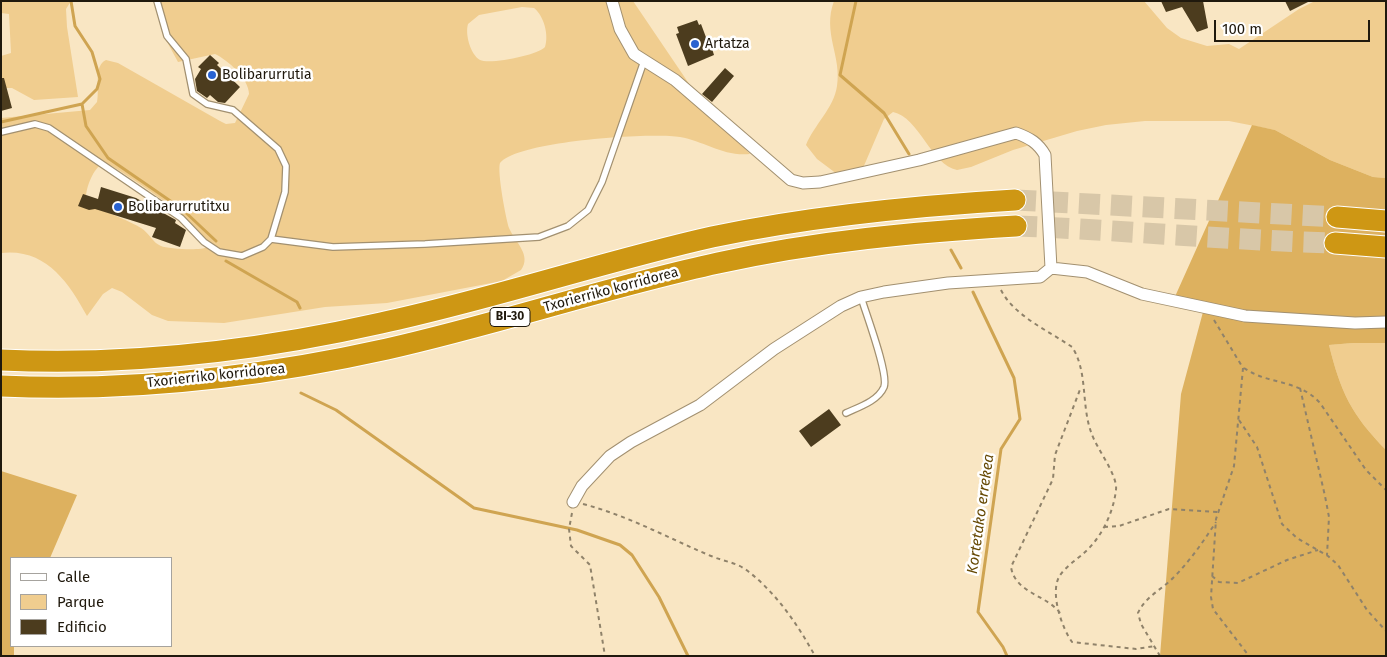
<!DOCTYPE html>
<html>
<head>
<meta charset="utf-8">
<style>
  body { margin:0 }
  #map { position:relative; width:1387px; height:657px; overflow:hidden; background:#f9e6c3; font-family:"Fira Sans",sans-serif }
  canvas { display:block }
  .frame { position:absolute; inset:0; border:2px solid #20190d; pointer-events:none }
  .legend { position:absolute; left:10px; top:557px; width:162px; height:90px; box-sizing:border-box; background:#fff; border:1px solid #a6a39e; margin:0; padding:6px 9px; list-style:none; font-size:15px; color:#20190d }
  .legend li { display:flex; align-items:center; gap:10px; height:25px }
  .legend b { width:25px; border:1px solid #a6a39e }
  .scale { position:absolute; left:1214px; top:20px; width:156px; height:22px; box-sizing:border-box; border:2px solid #20190d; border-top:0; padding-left:6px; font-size:15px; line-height:18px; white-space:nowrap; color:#20190d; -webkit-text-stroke:4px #fff; paint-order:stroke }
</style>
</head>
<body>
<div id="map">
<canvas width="1387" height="657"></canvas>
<div class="frame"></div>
<ul class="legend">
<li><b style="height:6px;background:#fff"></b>Calle</li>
<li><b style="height:14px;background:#f0cd8f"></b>Parque</li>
<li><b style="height:14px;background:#4c3c1e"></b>Edificio</li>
</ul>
<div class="scale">100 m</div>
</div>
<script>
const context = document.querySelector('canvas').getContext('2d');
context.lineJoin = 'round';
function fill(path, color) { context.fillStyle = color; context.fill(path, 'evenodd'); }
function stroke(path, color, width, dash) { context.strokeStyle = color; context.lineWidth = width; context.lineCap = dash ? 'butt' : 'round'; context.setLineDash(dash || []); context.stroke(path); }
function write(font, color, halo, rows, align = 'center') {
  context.font = font + ' "Fira Sans",sans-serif'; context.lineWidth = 5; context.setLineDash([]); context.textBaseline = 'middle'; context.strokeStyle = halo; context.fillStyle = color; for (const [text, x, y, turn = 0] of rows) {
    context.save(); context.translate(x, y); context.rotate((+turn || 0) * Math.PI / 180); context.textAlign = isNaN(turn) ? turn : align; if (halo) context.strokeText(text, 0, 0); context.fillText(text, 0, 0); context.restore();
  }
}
fill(new Path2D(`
  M1,1H71L66,9L67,27L78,97L34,100L12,88H1V56L11,53L9,14L1,13Z
  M155,1H633L698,97L750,154C724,157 704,141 680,137C650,132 517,141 500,163C497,172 506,219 509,228C515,242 532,255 521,270L502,281L387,303L325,307L224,323L168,321L152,315L122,292L112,288L103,294L87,316C68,281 45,248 1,253V118L90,110L97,102C100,89 93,66 106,60L118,63L220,121L226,124L235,123L249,94C249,79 228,60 215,54L178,62L165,38ZM522,7L534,8C544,16 549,35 545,47C538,55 490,65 480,60C470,54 465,34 468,24L479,15ZM103,163L112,166C131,178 207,226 207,247C202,251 168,249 161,246C153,243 149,233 141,228C121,216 104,214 86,198C86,187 93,169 103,163Z
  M834,1H1144L1167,28L1181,38L1207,46L1229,44L1239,49L1299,9L1315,1H1386V178L1373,177L1330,160L1275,130L1229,121H1145L1106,125L1077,131L1013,150L971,167L957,170C931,165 919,117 893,112L884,119L863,168L837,174L817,159L806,145C814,125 834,108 837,86C842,56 822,33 834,1Z
  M1353,343H1386V450C1351,414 1341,393 1329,345Z`), '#f0cd8f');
fill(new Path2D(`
  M1252,125L1275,130L1330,160L1373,177L1386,178V343H1353L1329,345C1341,393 1351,414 1386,450V656H1160L1181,394L1203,312L1173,301Z
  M1,471L77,495L50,558H11V646H14V656H1Z`), '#ddb15f');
stroke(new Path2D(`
  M856,1L840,75L884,113L909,154
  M82,104L86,126L108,158L182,209L216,241
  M1,122L82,104L97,89L100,79L92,52L75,26L71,1
  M951,250L961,268
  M226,261L297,302L300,308
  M973,292L1014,378L1020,419L1001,449L978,612L1003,647L1007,656
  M301,393L336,410L474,508L577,530L620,545L632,555L659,597L688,656`), '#cfa451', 3);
fill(new Path2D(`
  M1161,1H1203L1208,28L1197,32L1182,7L1166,12Z
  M1285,1H1310L1290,11Z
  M697,20L699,25L701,24L707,40L709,39L714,55L688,66L676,34L679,33L677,27Z
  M210,55L219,63L217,65L240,87L225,103L218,102L210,95L207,98L197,91L195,79L201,69L198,67Z
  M725,68L734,76L712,102L702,94Z
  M1,78H4L12,108L1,111Z
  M101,187L136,198L176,220L175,223L186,230L180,247L152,237L156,228L95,209L89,210L78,206L83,194L98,199Z
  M829,409L841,425L811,447L799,431Z`), '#4c3c1e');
stroke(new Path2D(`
  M1015,200L1337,217
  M1016,226C1123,230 1228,240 1335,243`), '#d8c7a8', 21, [21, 11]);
const lane = new Path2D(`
  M1,132L35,124L49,128L181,218L204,242L219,252L242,256L263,247L271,239L285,192L286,166L278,149L233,110L207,104L193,94L186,59L167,36L157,1
  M271,239L333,247L425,244L539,237L568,226L588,210L602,182L644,61
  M846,413C859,407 878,401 884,387C889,374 866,314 861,297`);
const street = new Path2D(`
  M612,1L620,29L634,54L675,80L791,180L803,183L820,182L919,160L1016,133C1030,138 1038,143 1045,155L1051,268
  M573,502L582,486L610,456L631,442L700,405L774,349L841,306L861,297L884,292L948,283L1040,277L1051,268L1087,272L1142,294L1245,316L1355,323L1386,322`);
const highway = new Path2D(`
  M1337,217L1386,221
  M1335,243L1386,247
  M1,360C129,366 257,351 381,323C493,299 601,262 712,237C812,216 913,206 1015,200
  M1,386C131,392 261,377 387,349C498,324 607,287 718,263C817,241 916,232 1016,226`);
stroke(lane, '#a29070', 8);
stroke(street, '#a29070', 13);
stroke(highway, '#fff', 23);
stroke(new Path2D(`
  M1001,290C1014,316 1049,331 1072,347C1088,371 1081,404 1091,432C1096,448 1118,475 1116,490C1113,514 1101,538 1084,553C1076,560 1064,568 1059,577C1050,594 1062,628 1072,642L1136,649L1155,646
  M1214,320L1243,368L1234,466L1216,519L1211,597L1213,609L1249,656
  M1244,368C1268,385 1299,379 1320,403L1366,470L1386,490
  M1300,388L1325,496L1329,517L1327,555
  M1239,420L1257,447L1282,524L1297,538L1328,556L1338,565L1367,610L1386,631
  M583,504C629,516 668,538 711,556C725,562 737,562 749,572C777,594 798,625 815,656
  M572,513L569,529L571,546L590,565L605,656
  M1104,527L1119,526L1169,509L1218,512
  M1212,576L1219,582L1238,583L1287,560L1318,550
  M1060,613C1047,595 1015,593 1011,567L1053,479L1055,455L1081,387
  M1160,656L1141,624L1138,613C1145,597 1161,590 1173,578C1190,561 1203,542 1216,522`), '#8f826a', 2, [4, 4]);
stroke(lane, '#fff', 5.5);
stroke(street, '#fff', 11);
stroke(highway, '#ce9714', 21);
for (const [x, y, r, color] of [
  [695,44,5,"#2962d0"],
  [212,75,5,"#2962d0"],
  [118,207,5,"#2962d0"]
]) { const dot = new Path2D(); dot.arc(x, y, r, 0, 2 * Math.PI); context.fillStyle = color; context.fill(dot); stroke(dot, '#fff', 2); }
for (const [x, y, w] of [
  [510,317,40]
]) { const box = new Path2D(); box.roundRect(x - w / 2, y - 9.5, w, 19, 4); context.fillStyle = '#fff'; context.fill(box); stroke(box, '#20190d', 1); }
write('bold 12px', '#20190d', null, [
  ["BI-30",510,317]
]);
write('14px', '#20190d', '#fff', [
  ["Artatza",705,44],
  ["Bolibarurrutia",222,75],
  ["Bolibarurrutitxu",128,207]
], 'left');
write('14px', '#20190d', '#fff', [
  ["Txorierriko korridorea",611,290,-15],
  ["Txorierriko korridorea",216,376,-6]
]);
write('italic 15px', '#664904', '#fff', [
  ["Kortetako errekea",981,514,-82]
]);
</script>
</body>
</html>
